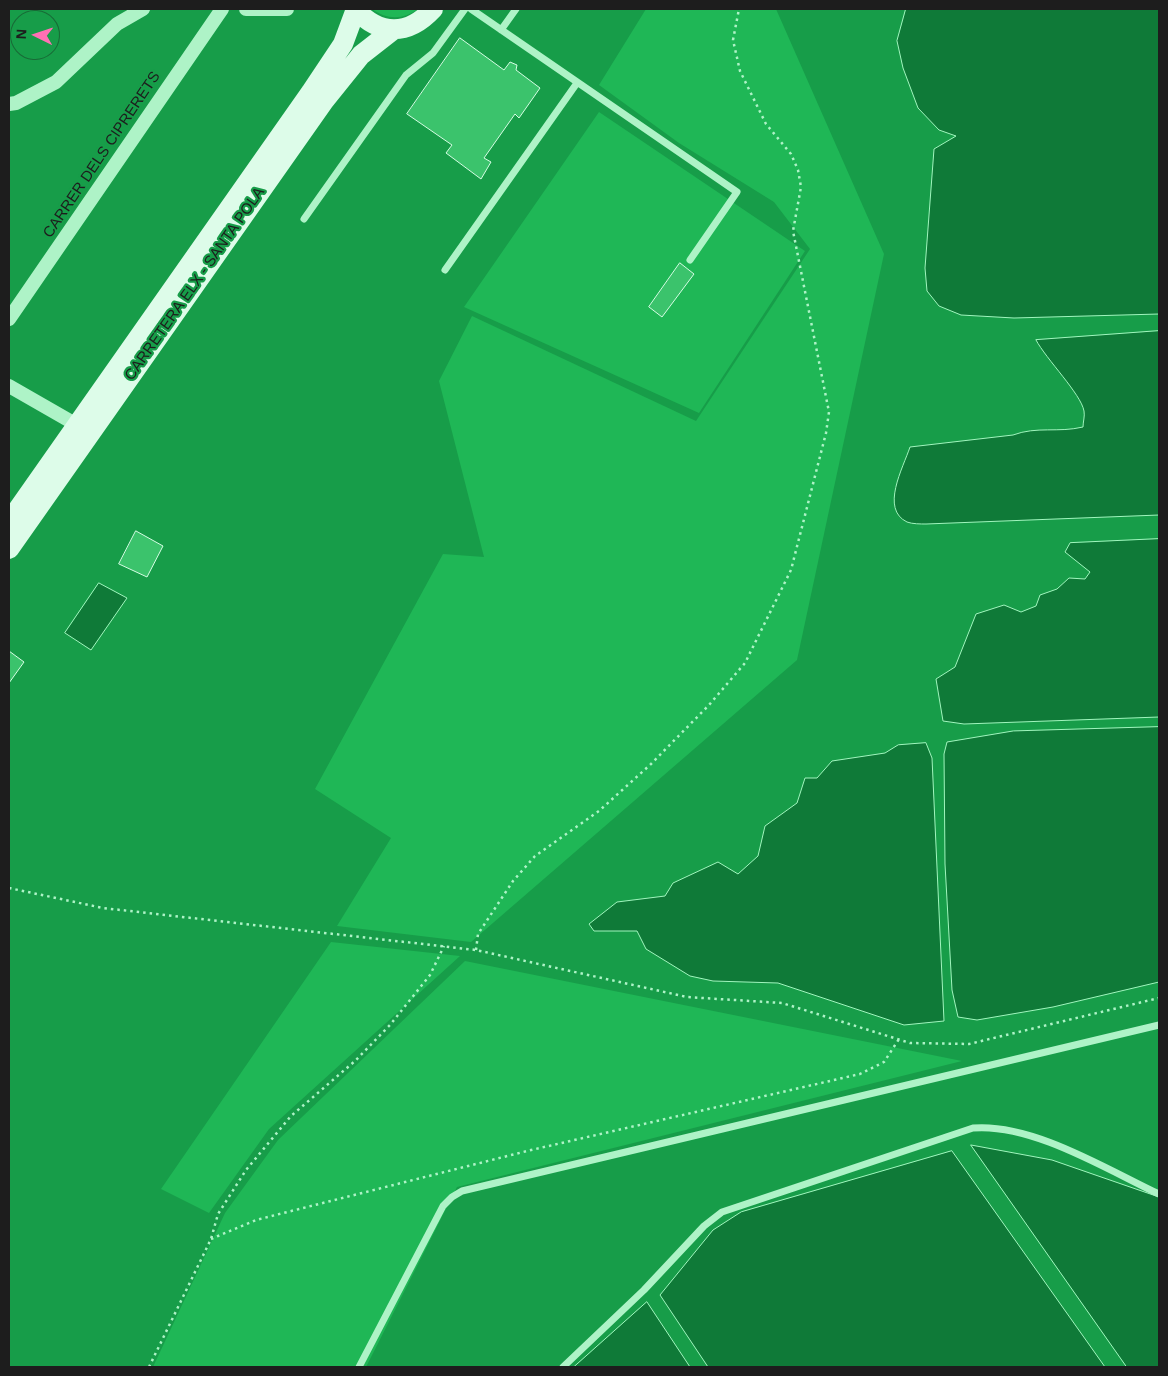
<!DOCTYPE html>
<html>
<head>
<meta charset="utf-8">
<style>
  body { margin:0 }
  #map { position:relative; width:1168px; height:1376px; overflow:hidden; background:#179d49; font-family:Arial,sans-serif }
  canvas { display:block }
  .frame { position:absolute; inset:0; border:10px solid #1d1d1d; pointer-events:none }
  .north { position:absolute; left:10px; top:10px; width:50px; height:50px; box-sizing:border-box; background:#179d49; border:1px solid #196a37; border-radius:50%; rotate:274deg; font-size:14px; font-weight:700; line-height:20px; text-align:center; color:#1d1d1d }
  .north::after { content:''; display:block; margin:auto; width:18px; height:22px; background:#ff70b4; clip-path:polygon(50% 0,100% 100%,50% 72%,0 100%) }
</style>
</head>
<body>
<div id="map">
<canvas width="1168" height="1376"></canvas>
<div class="frame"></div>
<div class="north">N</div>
</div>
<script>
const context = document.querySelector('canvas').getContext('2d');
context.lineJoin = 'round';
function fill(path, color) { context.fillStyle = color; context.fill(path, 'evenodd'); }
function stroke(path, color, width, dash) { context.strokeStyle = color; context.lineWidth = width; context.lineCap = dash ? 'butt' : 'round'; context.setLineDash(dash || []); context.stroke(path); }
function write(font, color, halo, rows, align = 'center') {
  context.font = font + ' Arial,sans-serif'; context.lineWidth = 4.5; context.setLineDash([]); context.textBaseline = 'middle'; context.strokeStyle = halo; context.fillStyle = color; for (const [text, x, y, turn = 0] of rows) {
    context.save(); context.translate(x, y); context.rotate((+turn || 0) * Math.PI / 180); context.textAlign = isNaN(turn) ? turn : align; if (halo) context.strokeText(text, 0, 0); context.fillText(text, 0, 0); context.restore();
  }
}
fill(new Path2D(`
  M372,9H418C403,20 387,20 372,9Z
  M646,9H776L884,254L797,660L471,942L337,926L391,838L315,789L443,554L484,557L439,381L472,316L696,421L810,249L774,202L679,143L599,85Z
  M599,112L805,251L699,413L464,307Z
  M331,942L460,956L269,1129L209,1213L161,1189Z
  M465,961L962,1061L457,1187L366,1367H153L225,1213L278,1140Z`), '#1fb756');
const water = new Path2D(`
  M906,9H1159V314L1014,318L961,315L939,306L927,291L925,268L934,149L956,136L939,130L918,108L903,68L897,41Z
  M1159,331V515L926,524C921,524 912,524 907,522C880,509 903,468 910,447L1013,435C1037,426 1058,433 1083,427C1083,422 1085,416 1084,411C1081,394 1046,359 1036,340Z
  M1159,539V717L964,724L943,721L936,679L955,667L976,614L1004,605L1021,612L1036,606L1040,595L1057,589L1069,578L1085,579L1090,572L1065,552L1070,543Z
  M99,583L127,598L91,650L65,633Z
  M1159,727V982L1053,1007L977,1020L958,1017L952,990L945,864L944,754L947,742L1013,731Z
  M926,743L932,758L944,1021L904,1025L778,983L713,981L690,976L646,949L637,931H594L589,924L617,902L665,896L673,883L718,862L738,874L758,856L765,826L797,803L805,778H817L832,761L885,753L898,745Z
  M971,1145L1052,1160L1159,1197V1367H1127Z
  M952,1151L1105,1367H708L660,1295L713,1230L741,1212Z
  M647,1302L690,1367H574Z`);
fill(water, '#0f7a38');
stroke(water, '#a1f5be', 1);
const building = new Path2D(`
  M460,38L504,70L510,62L517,65L516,70L540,88L519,118L515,114L484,158L491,162L481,179L446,153L452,145L407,114Z
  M680,263L694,274L662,317L649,307Z
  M136,531L163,546L147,577L119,564Z
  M9,651L24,662L9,683Z`);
fill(building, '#3bc36c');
stroke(building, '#d6fde4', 1);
stroke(new Path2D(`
  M9,888L103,908L476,950L687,997L782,1003L910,1043L969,1044L1159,998
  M476,950L478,934L513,881L535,856L599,811L651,764L709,705L745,663L791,570L826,433L829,412L793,231L801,187L798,170L791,154L766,124L740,71L733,40L739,9
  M211,1239L256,1220L527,1151L860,1074L884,1062L899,1039
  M149,1367L211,1239L218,1214L246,1170L291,1116L355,1061L390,1025L430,975L444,946`), '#aef3c7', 2.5, [2.5, 4]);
stroke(new Path2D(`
  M471,9L737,192L690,260
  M501,30L516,9
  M304,219L406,75L433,53L465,9
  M445,270L577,83
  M359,1367L443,1206L452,1197L462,1191L1159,1025
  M563,1367L644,1290L704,1226L722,1212L973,1128C1032,1123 1106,1169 1159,1194`), '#aef3c7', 7);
stroke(new Path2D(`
  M246,9H287
  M9,104L16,103L56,82L117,24L143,9
  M9,319L222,9
  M9,386L77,425`), '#aef3c7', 14);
stroke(new Path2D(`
  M355,9C380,36 408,36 433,9
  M9,522L311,92L343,44L356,9
  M9,549L324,101L361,55L393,30`), '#ddfce9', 20);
write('15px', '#1d1d1d', '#179d49', [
  ["CARRER DELS CIPRERETS",102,155,-56],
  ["CARRETERA ELX - SANTA POLA",195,284,-55]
]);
</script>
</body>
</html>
